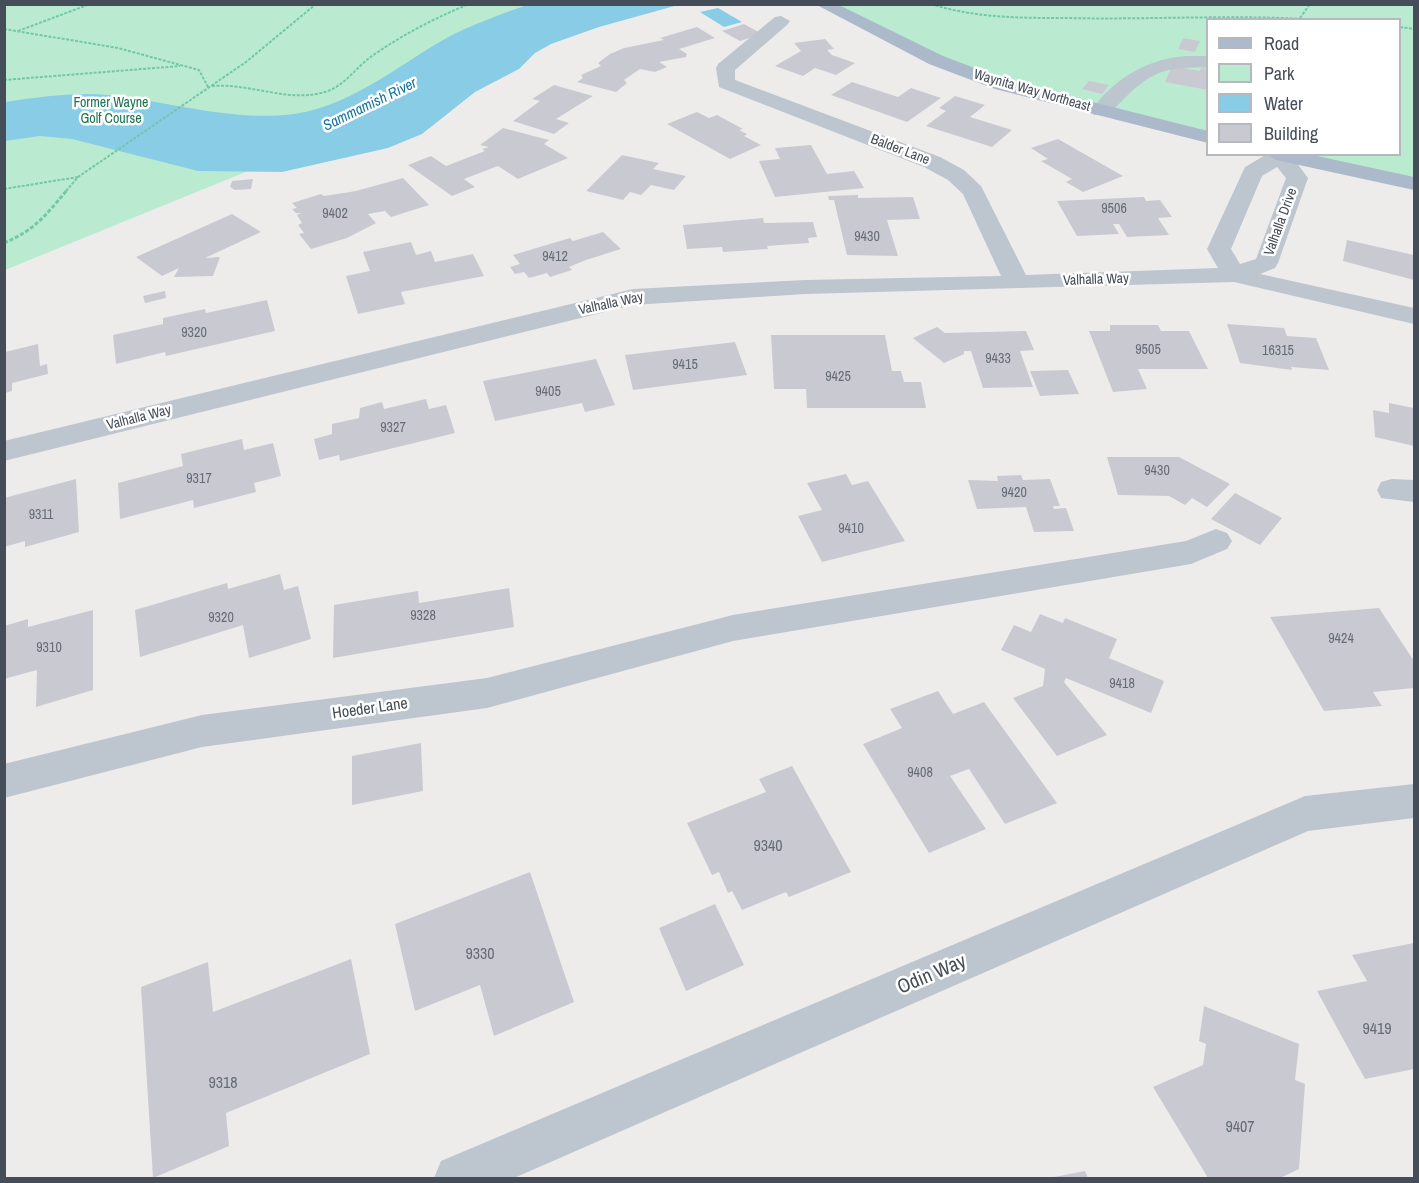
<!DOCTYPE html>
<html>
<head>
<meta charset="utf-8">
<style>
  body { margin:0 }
  #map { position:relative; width:1419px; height:1183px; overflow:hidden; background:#eeeceb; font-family:"Archivo Narrow",sans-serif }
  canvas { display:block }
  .frame { position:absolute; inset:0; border:6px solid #454d58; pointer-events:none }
  .legend { position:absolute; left:1206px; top:18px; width:195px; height:138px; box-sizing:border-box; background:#fff; border:2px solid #b5b8bc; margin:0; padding:8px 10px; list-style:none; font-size:18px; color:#454d58 }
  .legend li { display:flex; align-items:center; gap:12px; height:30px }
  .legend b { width:30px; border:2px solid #b5b8bc }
</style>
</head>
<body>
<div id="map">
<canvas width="1419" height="1183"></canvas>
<div class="frame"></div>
<ul class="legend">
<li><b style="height:8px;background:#acb9ca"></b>Road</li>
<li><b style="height:16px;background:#baebd1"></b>Park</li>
<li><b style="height:16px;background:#89cce6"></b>Water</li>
<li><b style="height:16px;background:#c9cad1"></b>Building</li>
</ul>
</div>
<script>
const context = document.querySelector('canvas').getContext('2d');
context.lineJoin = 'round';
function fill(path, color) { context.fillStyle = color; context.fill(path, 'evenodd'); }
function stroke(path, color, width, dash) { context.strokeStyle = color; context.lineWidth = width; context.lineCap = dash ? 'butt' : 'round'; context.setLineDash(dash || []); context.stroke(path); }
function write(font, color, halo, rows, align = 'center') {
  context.font = font + ' "Archivo Narrow",sans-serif'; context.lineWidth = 5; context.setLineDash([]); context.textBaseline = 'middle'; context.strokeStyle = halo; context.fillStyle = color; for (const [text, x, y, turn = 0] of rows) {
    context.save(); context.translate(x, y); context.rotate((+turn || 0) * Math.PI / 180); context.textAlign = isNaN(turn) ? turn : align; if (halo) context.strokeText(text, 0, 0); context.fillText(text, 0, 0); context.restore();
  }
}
fill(new Path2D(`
  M5,5H621L344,132L5,270Z
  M824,5H1414V184L1276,155L1400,154V20H1208L1207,137L1002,85Z`), '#baebd1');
fill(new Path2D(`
  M527,5H678L599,27L551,44L535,53L519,69L475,92L422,134L388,148L282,172L198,171L72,139L40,136L5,141V102C40,97 73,92 108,95C167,101 225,120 285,115C345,110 393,69 443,40C470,25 499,15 527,5Z
  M718,8L742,22L724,27L700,12Z`), '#89cce6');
fill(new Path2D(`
  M744,24L762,34L740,41L722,31Z
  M697,27L715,38L679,49L687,54L686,57L659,62L667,67L655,72L640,69L624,80L627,83L616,92L577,82L583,78L581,75L601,66L598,63L610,54L624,48L664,40L660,38Z
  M1183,38L1200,41L1195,52L1178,49Z
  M825,39L834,49L827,50L832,55L855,63L836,75L815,68L803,76L775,66L801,51L794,43Z
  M1172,66L1200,71L1201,68L1208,69V90L1165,82Z
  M1089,81L1109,85L1102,94L1082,89Z
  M852,82L898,97L911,88L941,98L907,122L831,95Z
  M554,85L593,96L556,119L569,123L554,134L513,121L540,101L532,99Z
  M955,96L985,105L970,117L1012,130L992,147L926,126L946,111L939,108Z
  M697,112L709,118L717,115L743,129L739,130L747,134L744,136L761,145L730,159L667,124Z
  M503,128L549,140L544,144L568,158L518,179L498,166L464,179L475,187L452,196L408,165L431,156L446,166L485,151L482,149L489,147L480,145Z
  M1058,139L1123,176L1083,192L1066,182L1072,179L1041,161L1048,159L1031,148Z
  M811,145L827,174L854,171L864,188L775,197L759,161L780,159L775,148Z
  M622,155L659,163L653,169L686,176L674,190L651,185L641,195L630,192L623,200L586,191Z
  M403,178L429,205L391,217L385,211L368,214L376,223L347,238L311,249L299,234L304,233L298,225L302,223L297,215L301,213H296L292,209L297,208L292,203L321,194L324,196L356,191Z
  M253,179L251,189L235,190L230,187L232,181Z
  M858,195V198L913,197L920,219L887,220L898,256L847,255L834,200H829L828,196Z
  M1144,197L1146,201L1160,200L1172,217L1158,218L1169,235L1127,237L1119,224H1113L1119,234L1077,236L1057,201Z
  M232,214L261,232L205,258L220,257L213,276L174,277L179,268L162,276L136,257Z
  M763,218L764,223L813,222L817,237L808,238L809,243L767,246L768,249L723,252L722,247L687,249L683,225Z
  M603,232L621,249L586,260L569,267L572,270L550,277L547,273L529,278L524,272L515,274L510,267L520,264L513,255L570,238L573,241Z
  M1347,240L1414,255V280L1343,261Z
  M411,242L416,255L431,251L435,262L473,254L484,276L401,292L405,304L358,314L346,276L370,271L363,252Z
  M165,291L166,298L145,303L143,296Z
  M267,300L275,331L166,356L165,352L116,364L113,335L163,324V318L205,309L206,313Z
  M1227,324L1284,328L1287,336L1316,338L1329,370L1291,367L1292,370L1240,363Z
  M1110,325H1158L1161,331H1189L1208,369H1138L1147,389L1113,392L1089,331H1110Z
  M937,327L945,333L1026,331L1034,350L1020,351L1033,387L983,388L971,351H964V354L944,363L913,338Z
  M771,335H885L892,371H901L904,382H921L926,408H807L806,389H774Z
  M735,342L747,375L633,390L625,355Z
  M38,344L40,366L47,364L48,374L12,383V391L5,393V352Z
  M596,359L615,405L585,412L582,403L495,421L483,381Z
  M1068,370L1079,394L1040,396L1030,371Z
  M426,399L429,409L446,405L455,433L340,461L339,455L319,460L314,439L332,434V424L359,418L360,408L382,402L384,409Z
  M1389,403L1414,408V446L1375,437L1373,410L1389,413Z
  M242,439L244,450L273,443L281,476L254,483L256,492L194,508L193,500L120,519L118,483L183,466L181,454Z
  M1107,457H1179L1230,484L1207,507L1192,498L1185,505L1169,496L1118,495Z
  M846,474L852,485L868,481L905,541L822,562L798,516L822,510L807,483Z
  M1021,475L1023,480L1050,479L1060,506H1053L1054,509L1066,508L1074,531L1034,532L1026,507L977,509L968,480L998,481L997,476Z
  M76,479L79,532L25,547V541L4,547V498Z
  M1235,493L1282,518L1260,545L1211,519Z
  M280,574L284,590L298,586L311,639L249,658L243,625L140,657L135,610L227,583L228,589Z
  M509,588L514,627L333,658L334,605L418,591L419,603Z
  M1379,608L1414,661V688L1373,692L1382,706L1324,711L1270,617Z
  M93,610V690L36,707L37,670L4,679V626L28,619V627Z
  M1040,614L1063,623L1065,618L1117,639L1109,658L1164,681L1151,713L1066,678L1064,682L1107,735L1057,756L1013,698L1043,686L1045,669L1001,650L1014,625L1031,632Z
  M938,691L953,714L984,702L1057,803L1005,824L969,769L950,776L986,829L929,853L863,744L902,728L890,709Z
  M421,743L423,791L352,805V756Z
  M792,766L851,872L789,897L786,892L742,910L732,891L728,893L719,872L712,875L687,823L766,792L759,779Z
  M530,872L574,1002L494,1036L480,985L415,1011L395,924Z
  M715,904L744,965L686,991L659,928Z
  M1414,943V1069L1365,1079L1317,991L1367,981L1352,955Z
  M351,959L370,1054L226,1113L229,1146L153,1178L141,987L208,962L213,1012Z
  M1204,1006L1299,1044L1295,1080L1305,1084L1299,1169L1280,1178H1208L1153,1087L1203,1065L1206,1044L1199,1041Z
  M1085,1171L1088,1178H1054V1177Z`), '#c9cad1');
stroke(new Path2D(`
  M931,4C975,18 1020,18 1066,18C1151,20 1236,14 1321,20
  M1300,18L1310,4
  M1400,27L1414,29
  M4,29L118,48L199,70L208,87
  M18,31L90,4
  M4,80L180,66
  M212,86C250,83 289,103 325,92C345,86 356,67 372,56C402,35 435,18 469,4
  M4,189L78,177
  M66,191L78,177L246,62L316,4`), '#74c7a5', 2, [3, 1.5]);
stroke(new Path2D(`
  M4,243C35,230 46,215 67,190`), '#74c7a5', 3, [4, 2]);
fill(new Path2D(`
  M781,16L790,21L787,25L735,70V80L940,157L964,170L981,186L1026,275L1218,268L1207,249L1245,167L1267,154H1290L1308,178L1278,263L1275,268L1260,274L1414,308V324L1234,282L805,294L633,305L4,461V441L633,289L805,280L1001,276L963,194L948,180L924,167L719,87L716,68L718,64L775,17ZM1277,167L1286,178L1256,259L1240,264L1231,249L1262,176Z
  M1188,56H1208V68C1154,65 1144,79 1108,115H1094L1091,111C1114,78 1149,58 1188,56Z
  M1392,479L1414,480V502L1381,498L1377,490L1381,482Z
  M1216,529L1227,533L1232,541L1227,549L1191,564L733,641L487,708L202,747L4,798V764L202,715L487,678L733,615L1186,541Z
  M1414,784V818L1308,831L514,1178H434L441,1161L1291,802L1305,796Z`), '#bdc5ce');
fill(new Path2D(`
  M815,4H837L943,56L1009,81L1208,131V143L995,89L929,64Z
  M1266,154H1308L1414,177V190L1276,160Z`), '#acb9ca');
write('14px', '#454d58', '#fff', [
  ["Waynita Way Northeast",1032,91,16],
  ["Balder Lane",900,150,21],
  ["Valhalla Drive",1281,222,-70],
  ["Valhalla Way",1096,280,-2],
  ["Valhalla Way",611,304,-12],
  ["Valhalla Way",139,418,-14]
]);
write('14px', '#1a744e', '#fff', [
  ["Former Wayne",111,103],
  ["Golf Course",111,119]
]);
write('14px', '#666c76', null, [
  ["9506",1114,209],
  ["9402",335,214],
  ["9430",867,237],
  ["9412",555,257],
  ["9320",194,333],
  ["9505",1148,350],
  ["16315",1278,351],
  ["9433",998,359],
  ["9415",685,365],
  ["9425",838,377],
  ["9405",548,392],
  ["9327",393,428],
  ["9430",1157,471],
  ["9317",199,479],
  ["9420",1014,493],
  ["9311",41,515],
  ["9410",851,529],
  ["9328",423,616],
  ["9320",221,618],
  ["9424",1341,639],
  ["9310",49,648],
  ["9418",1122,684],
  ["9408",920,773]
]);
write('italic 15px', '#12759d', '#fff', [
  ["Sammamish River",370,105,-26]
]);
write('16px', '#454d58', '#fff', [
  ["Hoeder Lane",370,709,-8]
]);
write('16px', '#666c76', null, [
  ["9340",768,847],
  ["9330",480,955],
  ["9419",1377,1030],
  ["9318",223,1084],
  ["9407",1240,1128]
]);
write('20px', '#454d58', '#fff', [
  ["Odin Way",932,975,-23]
]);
</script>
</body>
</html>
